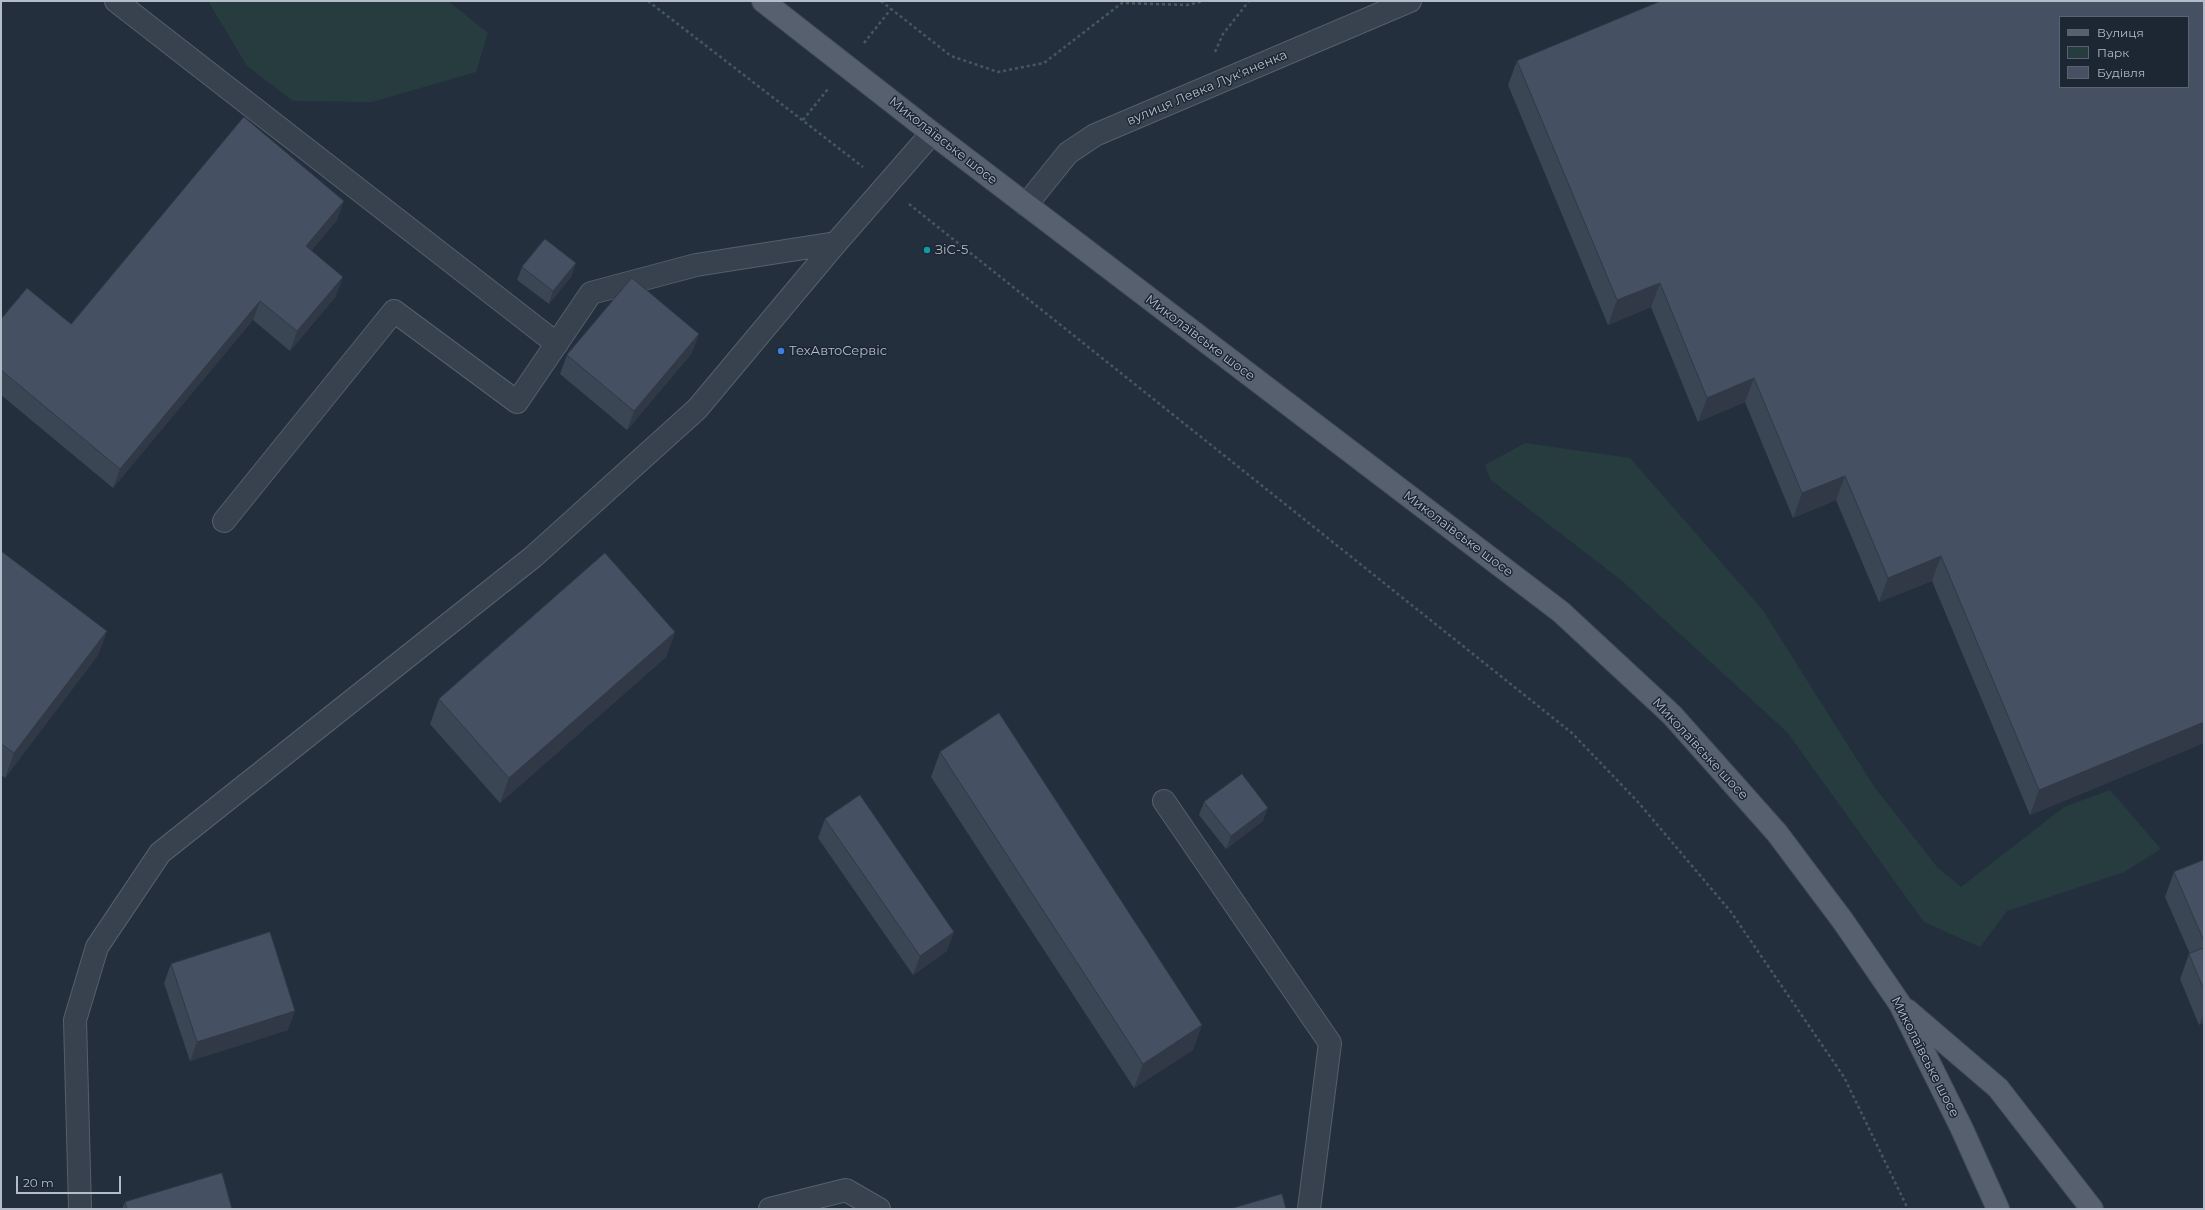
<!DOCTYPE html>
<html>
<head>
<meta charset="utf-8">
<style>
  body { margin:0 }
  #map { position:relative; width:2205px; height:1210px; overflow:hidden; background:#242f3e; font-family:Montserrat,sans-serif }
  canvas { display:block }
  .frame { position:absolute; inset:0; border:2px solid #b4bcc9; pointer-events:none }
  .legend { position:absolute; left:2059px; top:16px; width:130px; height:72px; box-sizing:border-box; background:#1d2633; border:1px solid #59626f; margin:0; padding:5px 7px; list-style:none; font-size:12px; color:#b4bcc9 }
  .legend li { display:flex; align-items:center; gap:8px; height:20px }
  .legend b { width:20px; border:1px solid #59626f }
  .scale { position:absolute; left:16px; top:1176px; width:105px; height:18px; box-sizing:border-box; border:2px solid #b4bcc9; border-top:0; padding-left:5px; font-size:12px; line-height:14px; white-space:nowrap; color:#b4bcc9; -webkit-text-stroke:3px #1d2633; paint-order:stroke }
</style>
</head>
<body>
<div id="map">
<canvas width="2205" height="1210"></canvas>
<div class="frame"></div>
<ul class="legend">
<li><b style="height:5px;background:#56606e"></b>Вулиця</li>
<li><b style="height:11px;background:#263c3f"></b>Парк</li>
<li><b style="height:11px;background:#455162"></b>Будівля</li>
</ul>
<div class="scale">20 m</div>
</div>
<script>
const context = document.querySelector('canvas').getContext('2d');
context.lineJoin = 'round';
function fill(path, color) { context.fillStyle = color; context.fill(path, 'evenodd'); }
function stroke(path, color, width, dash) { context.strokeStyle = color; context.lineWidth = width; context.lineCap = dash ? 'butt' : 'round'; context.setLineDash(dash || []); context.stroke(path); }
function write(font, color, halo, rows, align = 'center') {
  context.font = font + ' Montserrat,sans-serif'; context.lineWidth = 3; context.setLineDash([]); context.textBaseline = 'middle'; context.strokeStyle = halo; context.fillStyle = color; for (const [text, x, y, turn = 0] of rows) {
    context.save(); context.translate(x, y); context.rotate((+turn || 0) * Math.PI / 180); context.textAlign = isNaN(turn) ? turn : align; if (halo) context.strokeText(text, 0, 0); context.fillText(text, 0, 0); context.restore();
  }
}
fill(new Path2D(`
  M208,1H448L488,33L476,72L372,102L293,101L247,66Z
  M1525,443L1630,458L1762,609L1873,785L1937,867L1961,887L2064,807L2110,790L2161,849L2124,872L2007,911L1980,947L1924,922L1787,732L1621,580L1491,480L1485,465Z`), '#263c3f');
const minor = new Path2D(`
  M116,1L557,344
  M1026,205L1068,153L1095,135L1410,1
  M224,521L394,311L517,402L591,293L696,265L836,243L932,133
  M1164,801L1330,1043L1309,1209
  M80,1209L75,1020L97,947L160,853L533,557L697,409L836,243
  M770,1209L846,1190L879,1209`);
const major = new Path2D(`
  M763,1L932,133L1561,612L1672,715L1777,833L1843,921L1900,1004L1962,1129L1998,1209
  M1907,1010L1998,1088L2092,1209`);
stroke(minor, '#565f6c', 24);
stroke(major, '#414a57', 24);
stroke(new Path2D(`
  M648,1L863,167
  M881,1L951,56L998,72L1044,63L1122,3L1187,5L1204,1
  M864,43L891,9
  M1215,52L1223,34L1249,1
  M803,120L828,89
  M909,204L1572,733L1638,802L1731,912L1844,1077L1908,1209`), '#44595c', 2.5, [3, 3]);
stroke(minor, '#38414e', 22);
stroke(major, '#56606e', 22);
fill(new Path2D(`
  M2204,1V743L2030,815L1932,581L1879,602L1836,500L1793,518L1745,402L1698,422L1651,307L1608,325L1508,85L1517,61Z
  M337,220L311,251L336,296L290,351L253,320L113,488L1,395V319L71,324Z
  M576,263L571,277L549,304L517,280L522,267Z
  M692,353L627,430L560,374L567,355Z
  M1,551L107,631L98,655L5,778L1,775Z
  M675,632L666,657L500,803L430,724L439,699Z
  M940,752L1202,1025L1193,1050L1134,1088L931,777Z
  M1204,802L1263,821L1226,849L1199,815Z
  M825,819L947,951L913,975L818,838Z
  M2204,860V1023L2199,1025L2180,979L2189,954H2190L2165,897L2174,872Z
  M171,964L288,1030L190,1061L164,983Z
  M125,1202L232,1209H122Z`), '#3b4654');
fill(new Path2D(`
  M344,201L337,220L299,265L306,246Z
  M576,263L571,277L549,304L553,291Z
  M343,277L336,296L290,351L297,331Z
  M1660,283L1651,307L1608,325L1617,300Z
  M260,301L253,320L113,488L120,469Z
  M699,334L692,353L627,430L634,411Z
  M1754,378L1745,402L1698,422L1707,398Z
  M1845,476L1836,500L1793,518L1802,493Z
  M1941,556L1932,581L1879,602L1888,578Z
  M107,631L98,655L5,778L14,753Z
  M675,632L666,657L500,803L509,778Z
  M2204,722V743L2030,815L2039,790Z
  M1268,808L1263,821L1226,849L1231,836Z
  M954,932L947,951L913,975L920,956Z
  M295,1011L288,1030L190,1061L197,1042Z
  M2204,1013V1023L2199,1025Z
  M1202,1025L1193,1050L1134,1088L1143,1064Z`), '#303945');
const building = new Path2D(`
  M1661,1H2204V722L2039,790L1941,556L1888,578L1845,476L1802,493L1754,378L1707,398L1660,283L1617,300L1517,61ZM2060,17H2188V87H2060Z
  M244,117L344,201L306,246L343,277L297,331L260,301L120,469L1,370V319L27,288L71,324Z
  M545,239L576,263L553,291L522,267Z
  M632,278L699,334L634,411L567,355Z
  M1,551L107,631L14,753L1,744Z
  M605,553L675,632L509,778L439,699Z
  M999,713L1202,1025L1143,1064L940,752Z
  M1242,774L1268,808L1231,836L1204,802Z
  M860,795L954,932L920,956L825,819Z
  M2204,860V941L2174,872Z
  M270,932L295,1011L197,1042L171,964Z
  M2204,948V990L2189,954Z
  M222,1173L232,1209H127L125,1202Z
  M1282,1194L1286,1209H1230Z`);
fill(building, '#455162');
stroke(building, '#303945', 1);
for (const [x, y, r, color] of [
  [927,250,4,"#0f9aa8"],
  [781,351,4,"#3f7fe0"]
]) { const dot = new Path2D(); dot.arc(x, y, r, 0, 2 * Math.PI); context.fillStyle = color; context.fill(dot); stroke(dot, '#1d2633', 1.5); }
write('13px', '#b4bcc9', '#1d2633', [
  ["вулиця Левка Лук'яненка",1207,88,-23],
  ["Миколаївське шосе",943,141,38],
  ["Миколаївське шосе",1200,338,37],
  ["Миколаївське шосе",1458,534,37],
  ["Миколаївське шосе",1700,749,47],
  ["Миколаївське шосе",1925,1057,63]
]);
write('13px', '#b4bcc9', '#1d2633', [
  ["ЗіС-5",935,250],
  ["ТехАвтоСервіс",789,351]
], 'left');
</script>
</body>
</html>
